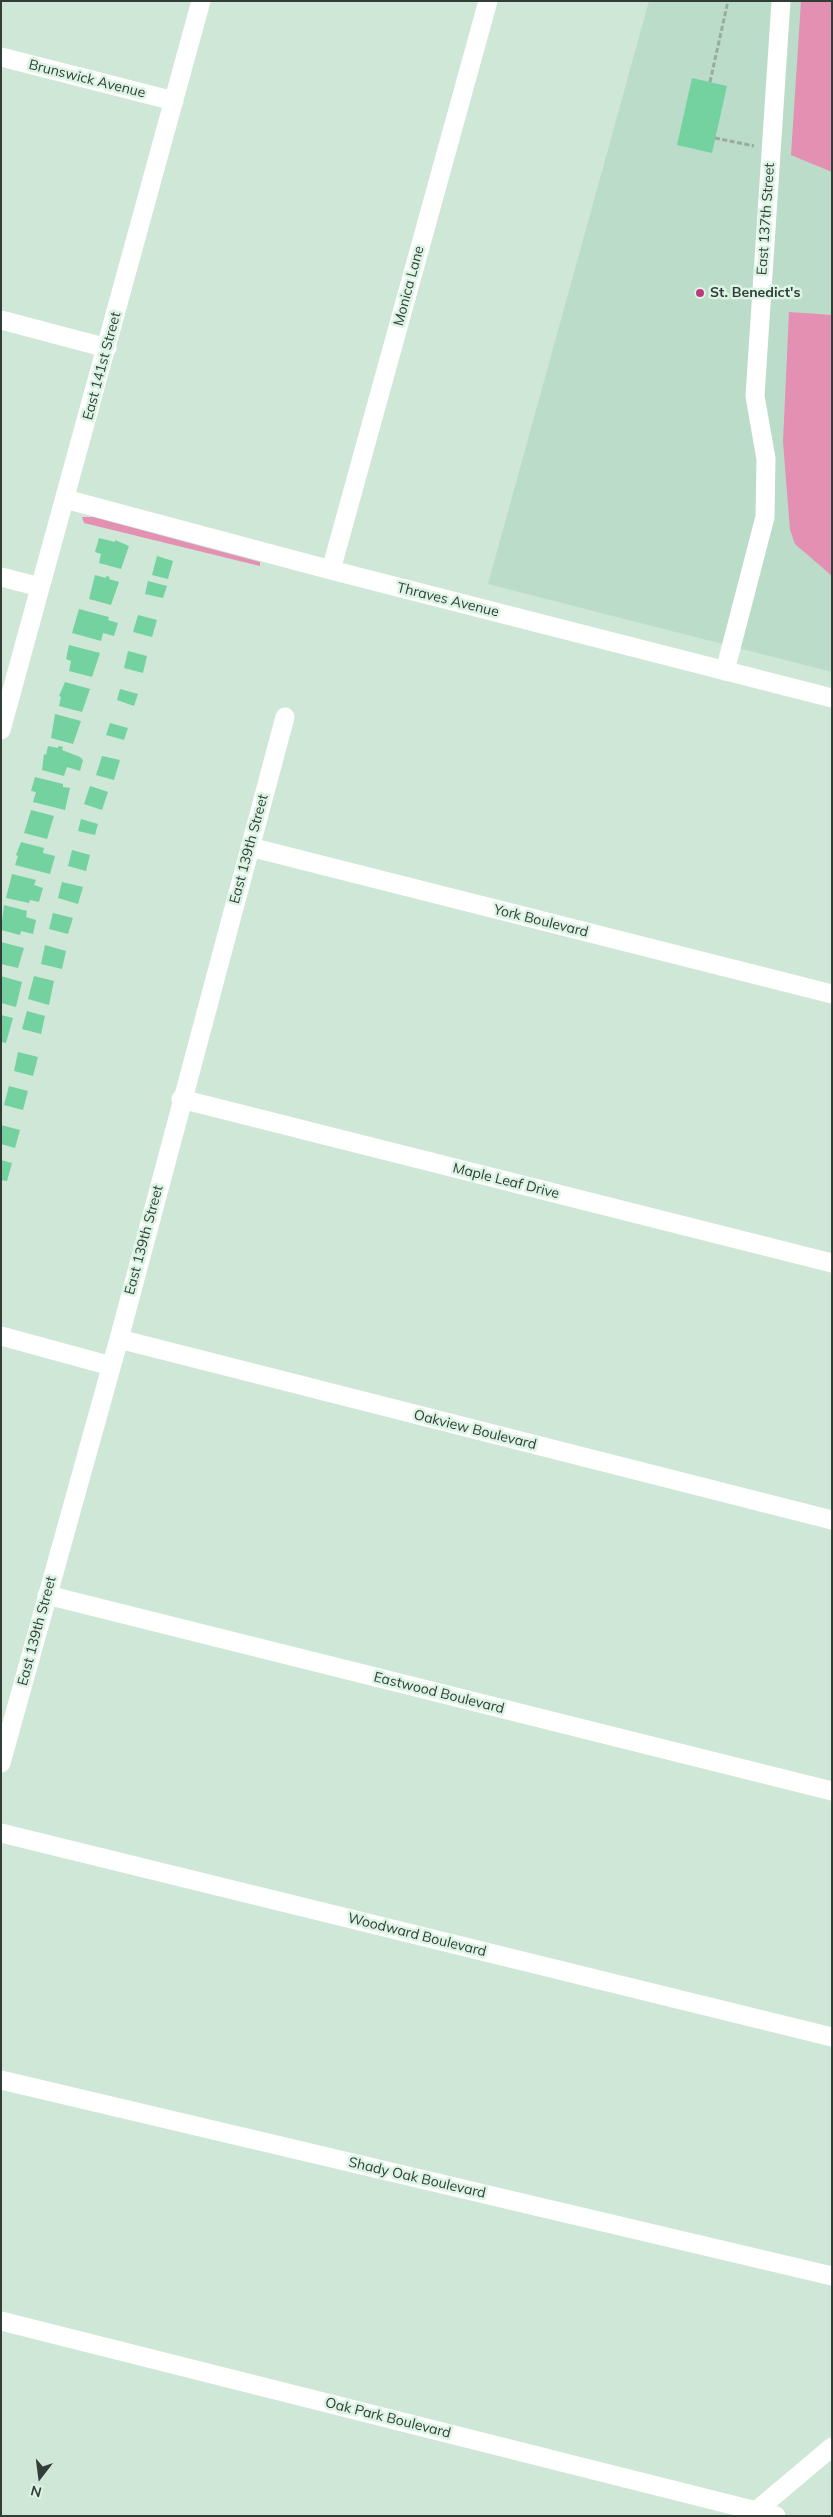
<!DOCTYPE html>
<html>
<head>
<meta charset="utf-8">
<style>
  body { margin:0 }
  #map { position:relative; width:833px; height:2517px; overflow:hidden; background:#cee7d7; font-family:Mulish,sans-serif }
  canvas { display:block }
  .frame { position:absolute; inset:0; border:2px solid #333d37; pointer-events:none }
  .north { position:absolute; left:15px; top:2452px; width:50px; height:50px; -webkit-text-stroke:4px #dbf4e4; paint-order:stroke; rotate:195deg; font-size:14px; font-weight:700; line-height:20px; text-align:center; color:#333d37 }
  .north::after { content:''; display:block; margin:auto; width:18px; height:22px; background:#333d37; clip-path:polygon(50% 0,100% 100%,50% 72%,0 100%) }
</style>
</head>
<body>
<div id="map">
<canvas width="833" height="2517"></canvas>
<div class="frame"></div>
<div class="north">N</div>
</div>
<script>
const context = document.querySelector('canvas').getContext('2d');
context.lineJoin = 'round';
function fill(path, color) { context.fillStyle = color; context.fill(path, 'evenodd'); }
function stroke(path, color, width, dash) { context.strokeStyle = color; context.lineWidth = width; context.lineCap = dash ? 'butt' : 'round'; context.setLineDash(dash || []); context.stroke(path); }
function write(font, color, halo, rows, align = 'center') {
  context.font = font + ' Mulish,sans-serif'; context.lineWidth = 5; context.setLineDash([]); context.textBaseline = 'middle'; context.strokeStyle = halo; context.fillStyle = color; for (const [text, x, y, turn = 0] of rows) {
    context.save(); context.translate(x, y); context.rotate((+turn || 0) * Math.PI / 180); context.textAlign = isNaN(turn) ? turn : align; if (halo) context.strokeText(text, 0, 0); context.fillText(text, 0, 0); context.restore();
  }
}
fill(new Path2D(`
  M649,1H832V672L488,584Z`), '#bbdcc8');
fill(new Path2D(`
  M801,1H832V172L791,155Z
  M789,312L832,315V576L795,544L790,530L783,442Z
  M82,517H93L260,562V566L84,523Z`), '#e390b3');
fill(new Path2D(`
  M692,78L727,86L712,153L677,145Z
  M99,538L115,542V540L129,546L121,569L99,563L101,554L95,552Z
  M157,556L173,561L168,579L152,575Z
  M95,575L106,578V576L110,577L109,579L119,582L111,605L89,599Z
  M148,581L167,586L163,598L145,594Z
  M79,609L109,617L108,620L118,623L114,636L103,633L101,641L72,633Z
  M138,615L157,620L152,637L133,632Z
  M69,645L100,653L92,677L69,671L71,661L66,659Z
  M128,651L147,656L143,673L124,668Z
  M65,682L90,689L82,712L59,706L61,697L59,696Z
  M120,689L138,694L134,706L117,700Z
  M55,714L81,721L73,744L51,738Z
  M110,723L128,728L124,740L106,735Z
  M48,746L58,748V746L63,747L62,750L80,757L83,760L80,771L67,767L64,776L42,770L44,754L46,755Z
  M102,756L120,760L114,780L96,775Z
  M35,777L63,784V787L70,788L65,810L33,802L36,792L31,791Z
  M90,786L108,792L102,810L84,804Z
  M31,810L54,816L47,839L24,833Z
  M81,819L98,824L95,835L78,831Z
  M21,842L44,848L43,853L55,856L50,874L15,865L18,856L16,855Z
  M72,850L90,855L86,871L68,866Z
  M12,874L36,880L34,885L43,888L39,902L30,900L29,903L6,898Z
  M62,882L83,887L78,904L58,898Z
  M4,905L27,911L26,917L36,920L33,934L21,931L20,935L1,930Z
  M53,913L73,918L68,934L49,929Z
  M1,942L24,948L18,968L1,964Z
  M45,945L66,951L62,969L41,964Z
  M1,976L22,982L16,1007L1,1003Z
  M34,976L54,981L49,1005L28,999Z
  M27,1011L45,1016L41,1034L22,1029Z
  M1,1015L13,1018L6,1043L1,1042Z
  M18,1052L38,1057L33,1076L14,1071Z
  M9,1086L28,1091L23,1110L4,1105Z
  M1,1125L20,1130L15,1148L1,1144Z
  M1,1160L12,1163L7,1181L1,1180Z`), '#74d2a0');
stroke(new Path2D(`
  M710,82L728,1
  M715,138L754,146`), '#98ab9f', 3, [5, 2.5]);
stroke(new Path2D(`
  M1,57L174,101
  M1,320L107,348
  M65,499L331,570L832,698
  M331,570L488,1
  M1,577L40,587
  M725,671L765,517L766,459L755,396L781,1
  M1,730L201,1
  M250,847L832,994
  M181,1099L832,1263
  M1,1336L111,1366
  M119,1339L832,1520
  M47,1595L832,1791
  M1,1763L119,1339L285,717
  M1,1833L832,2037
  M1,2080L832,2276
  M1,2321L776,2516
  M750,2516L832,2447`), '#fff', 19);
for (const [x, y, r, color] of [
  [700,293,5,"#be397c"]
]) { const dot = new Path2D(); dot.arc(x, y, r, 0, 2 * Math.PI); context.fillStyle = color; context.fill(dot); stroke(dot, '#dbf4e4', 2); }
write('14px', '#333d37', '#dbf4e4', [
  ["Brunswick Avenue",87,79,14],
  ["East 137th Street",766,219,-86],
  ["Monica Lane",409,286,-75],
  ["East 141st Street",102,366,-75],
  ["Thraves Avenue",448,600,14],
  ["East 139th Street",249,849,-75],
  ["York Boulevard",541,921,14],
  ["Maple Leaf Drive",506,1181,14],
  ["East 139th Street",144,1240,-75],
  ["Oakview Boulevard",475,1430,14],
  ["East 139th Street",37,1631,-75],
  ["Eastwood Boulevard",439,1693,14],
  ["Woodward Boulevard",417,1935,14],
  ["Shady Oak Boulevard",417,2178,13],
  ["Oak Park Boulevard",388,2418,14]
]);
write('bold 14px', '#333d37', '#dbf4e4', [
  ["St. Benedict's",710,293]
], 'left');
</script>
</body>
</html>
